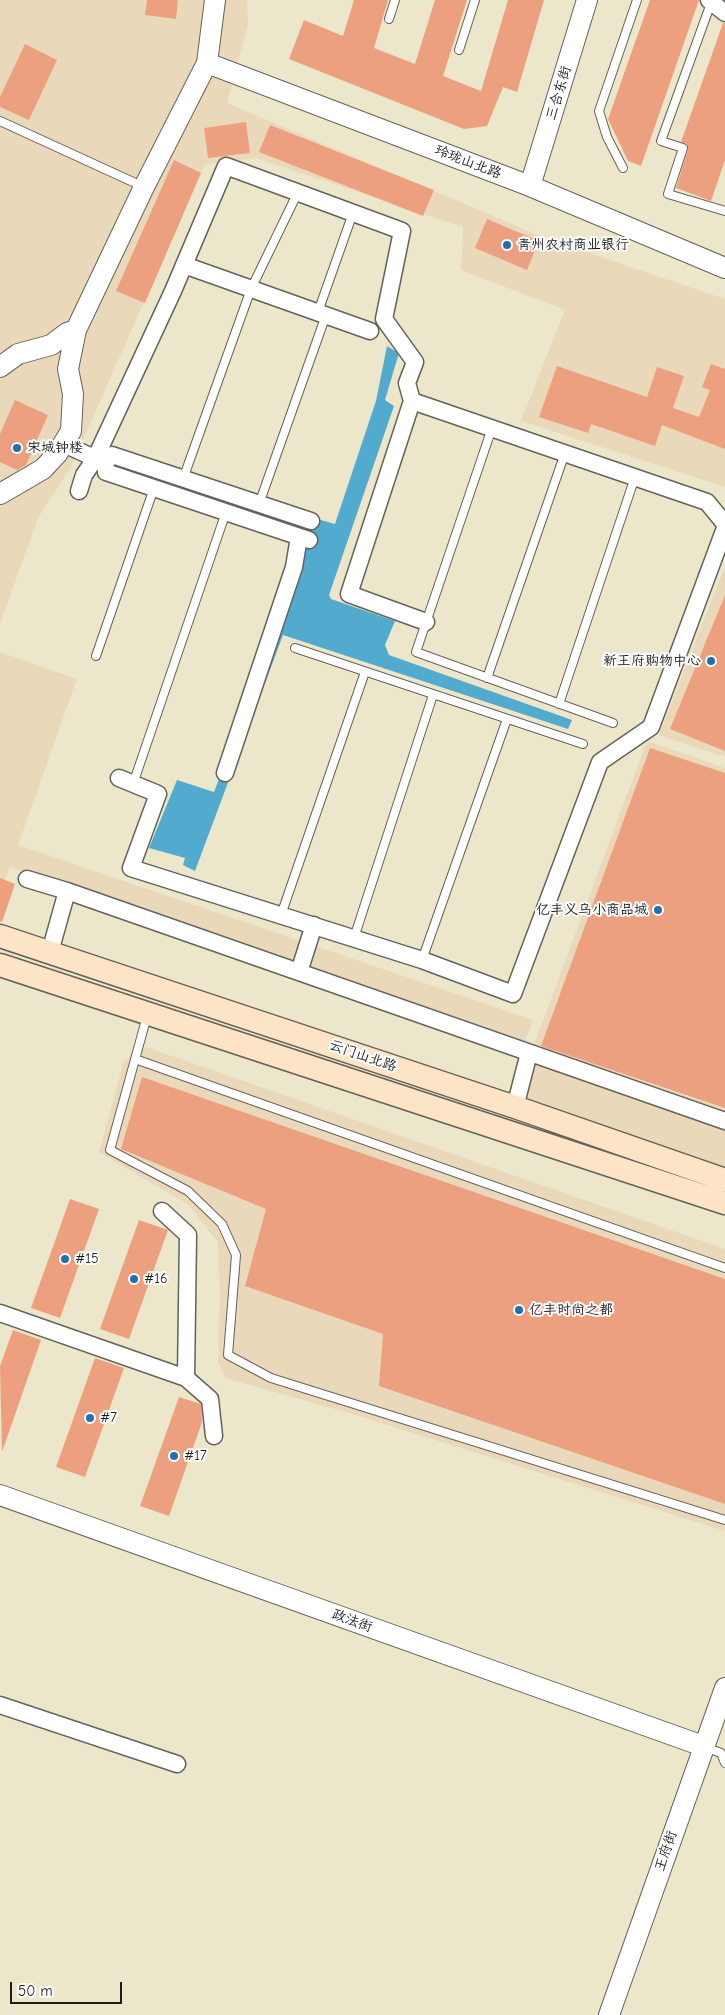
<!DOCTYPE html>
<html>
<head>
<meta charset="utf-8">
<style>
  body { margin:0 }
  #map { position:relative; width:725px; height:2015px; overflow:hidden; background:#ece7cb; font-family:"Comic Neue",sans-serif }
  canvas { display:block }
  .scale { position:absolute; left:10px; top:1982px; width:112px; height:22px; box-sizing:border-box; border:2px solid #1c1c1c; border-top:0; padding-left:6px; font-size:15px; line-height:18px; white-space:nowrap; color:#1c1c1c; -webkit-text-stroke:4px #fff; paint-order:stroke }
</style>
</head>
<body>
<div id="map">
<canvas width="725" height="2015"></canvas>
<div class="scale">50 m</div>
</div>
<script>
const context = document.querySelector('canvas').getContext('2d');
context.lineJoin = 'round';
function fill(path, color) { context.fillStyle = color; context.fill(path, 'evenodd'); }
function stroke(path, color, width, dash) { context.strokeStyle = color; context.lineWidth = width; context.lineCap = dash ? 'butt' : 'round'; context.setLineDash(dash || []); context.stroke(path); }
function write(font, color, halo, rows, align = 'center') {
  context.font = font + ' "Comic Neue","LXGW WenKai TC",sans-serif'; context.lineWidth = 4; context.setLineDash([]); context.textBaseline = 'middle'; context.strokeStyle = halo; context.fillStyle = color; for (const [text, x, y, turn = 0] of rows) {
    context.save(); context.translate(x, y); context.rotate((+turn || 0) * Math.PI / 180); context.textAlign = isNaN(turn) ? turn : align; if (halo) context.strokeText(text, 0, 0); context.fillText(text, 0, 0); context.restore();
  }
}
fill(new Path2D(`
  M0,0H247L248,25L227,103L545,238L725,299V487L521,421L565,310L461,270L463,227L256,158L205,164L71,467L38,518L0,624Z
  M725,566V757L659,735Z
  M0,652L77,679L18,845L533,1020L525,1042L10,867L0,895Z
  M647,741L725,768V1170L523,1101L532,1050Z
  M146,1047L725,1249V1531L349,1413L225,1378L218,1362L220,1296L218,1242L189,1205L99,1152L124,1061Z`), '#e9d9ba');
fill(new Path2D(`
  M387,346L399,353L385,400L394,406L329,595L331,599L395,621L385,645L389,655L572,720L568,729L283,635L195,871L183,865L185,858L149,848L177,780L214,792L303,562L306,533L112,468V462L303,526L321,520L335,524L376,401Z`), '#52abcf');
fill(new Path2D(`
  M147,0H178L176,19L145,15Z
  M354,0H388L374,48L415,64L435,0H467L443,76L481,91L508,0H544L517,92L503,87L487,126L464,129L289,59L304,20L343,36Z
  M650,0H699L641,166L628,161L608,119Z
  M723,23H725V160L711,201L676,188L688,149L687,144L681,142Z
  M25,44L57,60L29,120L0,107V97Z
  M246,122L250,153L208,158L204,128Z
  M270,125L434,190L423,216L259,152Z
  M174,160L201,173L145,303L116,291Z
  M487,219L539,241L527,270L475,248Z
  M711,364L725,369V449L662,425L655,446L591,424L588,433L539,417L557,366L647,397L657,367L684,376L673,408L699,417L710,390L702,387Z
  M15,400L48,415L26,465L17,470L0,462V434Z
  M725,595V751L670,729Z
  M650,748L725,773V1108L541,1046Z
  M0,878L15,884L2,922L0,921Z
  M142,1077L725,1279V1504L379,1386L383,1334L245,1286L266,1209L121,1149Z
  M70,1199L99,1209L60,1318L31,1308Z
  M139,1220L168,1230L129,1339L100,1329Z
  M13,1330L41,1340L2,1452L0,1366Z
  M95,1358L124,1368L85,1477L56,1467Z
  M179,1397L201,1404L202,1422L169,1516L140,1506Z`), '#eda07f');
const service = new Path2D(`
  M711,3L661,141L683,148L668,194L725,211
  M389,19L395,0
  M459,50L475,0
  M0,121L144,187
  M623,168L607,137L599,111L637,0
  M318,312L353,213
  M492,428L416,652L613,723
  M183,479L251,289L298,192
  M259,504L326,315
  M295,648L583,744
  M96,656L154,488
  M487,678L565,453
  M559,704L635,477
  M133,784L226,512
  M281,915L365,672
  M354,938L433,695
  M422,960L507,719
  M147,1016L110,1150L188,1191L222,1224L236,1255L228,1355L271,1378L725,1520
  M135,1059L725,1268
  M705,1747L721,1753L725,1763`);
const minor = new Path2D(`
  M709,0L725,13
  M184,265L370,331
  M412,401L707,502L725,524
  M64,444L105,463
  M79,491L84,475L95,459L173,291L226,166L402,231L384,319L415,362L407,383L412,401L349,594L426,622
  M309,540L106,472L105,463L112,455L311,521
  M225,773L294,567L299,537
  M119,778L158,794L131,868L422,960L513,994L600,762L651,727L725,528
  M27,879L67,891L725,1121
  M50,952L67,891
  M299,972L314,925
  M515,1107L529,1053
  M162,1211L188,1235L186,1378L210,1399L214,1436
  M0,1313L186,1378
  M0,1705L177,1764`);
const tertiary = new Path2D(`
  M207,63L530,186L725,268
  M530,186L587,0
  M0,367L18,354L51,345L67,333L76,330
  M0,494L43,469L57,454L71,431L73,394L68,369L76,330L144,187L207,63L215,0
  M0,1495L703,1746
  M609,2015L725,1688`);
const secondary = new Path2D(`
  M0,936L515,1107L725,1180
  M0,965L725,1203`);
stroke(service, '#656359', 10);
stroke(minor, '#656359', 19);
stroke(tertiary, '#656359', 22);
stroke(secondary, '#656359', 25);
stroke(service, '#fff', 8);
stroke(minor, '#fff', 16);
stroke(tertiary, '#fff', 20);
stroke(secondary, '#fee4c6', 22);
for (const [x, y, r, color] of [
  [507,245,5,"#1f6fb2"],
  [17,448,5,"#1f6fb2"],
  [711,661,5,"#1f6fb2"],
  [658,910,5,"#1f6fb2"],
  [65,1259,5,"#1f6fb2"],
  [134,1279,5,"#1f6fb2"],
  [519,1310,5,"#1f6fb2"],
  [90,1418,5,"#1f6fb2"],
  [174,1456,5,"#1f6fb2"]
]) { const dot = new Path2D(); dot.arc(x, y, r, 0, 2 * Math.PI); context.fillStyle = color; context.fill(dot); stroke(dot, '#fff', 2); }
write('14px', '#1c1c1c', '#fff', [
  ["三合东街",559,93,-73],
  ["玲珑山北路",468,162,21],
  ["云门山北路",363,1056,19],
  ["政法街",352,1621,20],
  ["王府街",666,1851,-71]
]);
write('14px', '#1c1c1c', '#fff', [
  ["青州农村商业银行",517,245],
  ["宋城钟楼",27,448],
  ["新王府购物中心",701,661,"right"],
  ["亿丰义乌小商品城",648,910,"right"],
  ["#15",75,1259],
  ["#16",144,1279],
  ["亿丰时尚之都",529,1310],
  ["#7",100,1418],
  ["#17",184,1456]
], 'left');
</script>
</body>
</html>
